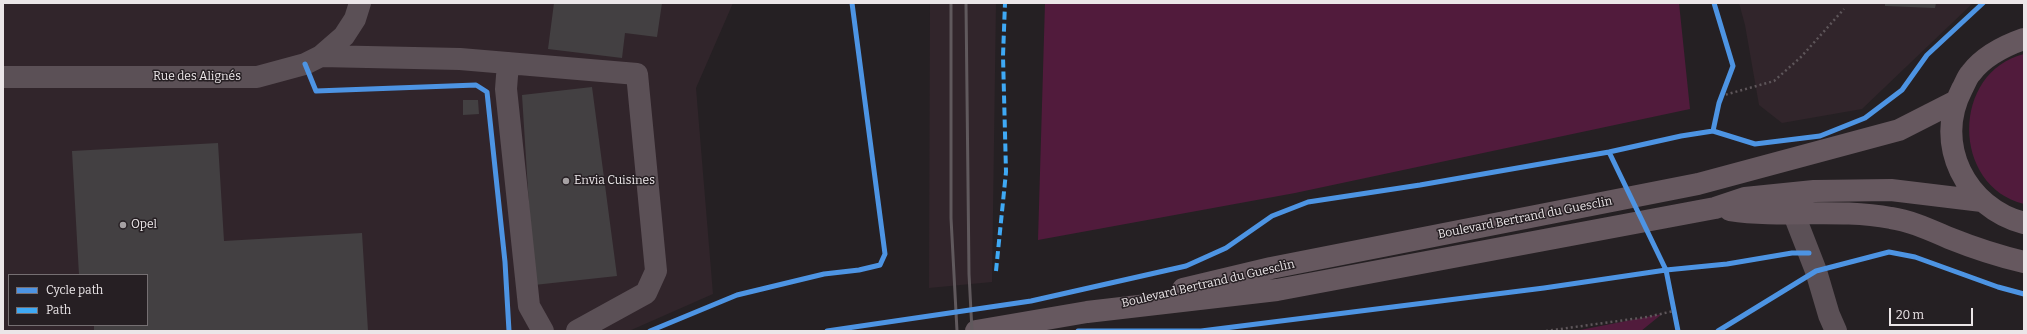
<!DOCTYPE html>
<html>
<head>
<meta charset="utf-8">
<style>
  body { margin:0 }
  #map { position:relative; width:2027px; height:334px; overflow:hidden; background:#252023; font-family:Bitter,serif }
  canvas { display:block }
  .frame { position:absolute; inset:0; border:4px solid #ebe6e8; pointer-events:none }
  .legend { position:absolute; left:8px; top:274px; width:140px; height:52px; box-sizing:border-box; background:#261f23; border:1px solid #756f72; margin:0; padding:5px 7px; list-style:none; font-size:12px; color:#ebe6e8 }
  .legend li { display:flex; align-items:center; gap:8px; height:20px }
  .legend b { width:20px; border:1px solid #756f72 }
  .scale { position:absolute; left:1889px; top:308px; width:84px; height:18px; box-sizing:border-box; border:2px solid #ebe6e8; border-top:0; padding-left:5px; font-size:12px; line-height:14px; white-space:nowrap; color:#ebe6e8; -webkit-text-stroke:3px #261f23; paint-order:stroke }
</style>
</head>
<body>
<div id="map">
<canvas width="2027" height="334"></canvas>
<div class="frame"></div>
<ul class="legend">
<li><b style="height:5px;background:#4d94e3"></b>Cycle path</li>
<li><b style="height:5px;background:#3fa9f5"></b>Path</li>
</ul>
<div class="scale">20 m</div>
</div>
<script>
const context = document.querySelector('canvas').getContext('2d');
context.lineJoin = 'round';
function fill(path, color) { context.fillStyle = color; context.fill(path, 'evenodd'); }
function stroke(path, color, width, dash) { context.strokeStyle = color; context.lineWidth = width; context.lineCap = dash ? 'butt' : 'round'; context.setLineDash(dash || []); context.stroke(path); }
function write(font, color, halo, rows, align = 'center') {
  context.font = font + ' Bitter,serif'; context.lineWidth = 3; context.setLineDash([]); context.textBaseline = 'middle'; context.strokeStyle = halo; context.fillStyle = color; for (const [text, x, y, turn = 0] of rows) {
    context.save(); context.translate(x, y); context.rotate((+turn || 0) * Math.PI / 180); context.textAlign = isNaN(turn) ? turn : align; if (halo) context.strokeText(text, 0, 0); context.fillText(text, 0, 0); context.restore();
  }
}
fill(new Path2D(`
  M3,3H733L696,88L713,294L629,331H3ZM9,275H147V325H9Z
  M930,3H996L992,282L929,288Z
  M1739,3H1973L1862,109L1782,123L1759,105L1745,25Z`), '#31252b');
fill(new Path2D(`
  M1045,3H1679L1690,109L1295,193L1038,240Z
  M2024,54V204C1951,186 1951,72 2024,54Z
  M1662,314L1641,331H1575Z`), '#511b3c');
fill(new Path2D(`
  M554,3H662L657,37L625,33L622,58L548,49Z
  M1885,3H1936L1935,8L1885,6Z
  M592,87L617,276L534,285L522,95Z
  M463,100H478L479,114L463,115Z
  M218,143L224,241L362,233L368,331H94V325H147V275H79L72,151Z`), '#434042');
stroke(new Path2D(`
  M1721,96L1774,81L1801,57L1844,9
  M1546,331L1647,317L1674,311`), '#5e565a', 2.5, [2, 3]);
stroke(new Path2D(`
  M321,56L460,59L637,74L656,271L646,293L577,331
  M508,63L506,89L529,306L543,331
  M3,77H257L305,64L321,56L344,36L355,19L360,3
  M1793,212L1816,271L1829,315L1836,331`), '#5b5056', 22);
stroke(new Path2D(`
  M2024,39C2004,46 1984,56 1971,73C1967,77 1965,84 1962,89C1933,144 1966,208 2024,223
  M1730,210C1783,218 1838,208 1891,218C1911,221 1930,230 1949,238C1974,248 1998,256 2024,262
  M1183,289L1271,268L1698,184L1899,130L1956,101
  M976,331L1087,312L1277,290L1715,208L1745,198L1814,191L1891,190L1982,201`), '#66585f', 22);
stroke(new Path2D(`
  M951,3V218L957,331
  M966,3L969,274L972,331`), '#60595d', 3);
stroke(new Path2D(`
  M996,271L1006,172L1003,56L1005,3`), '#3fa9f5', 4, [8, 4]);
stroke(new Path2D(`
  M305,64L316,91L476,85L487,92L505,262L509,331
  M1713,131L1719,103L1733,66L1714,3
  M1609,152L1666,270L1678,331
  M650,331L737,295L824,274L859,270L880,265L885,254L852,3
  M827,331L1031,301L1186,266L1226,248L1272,216L1308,202L1420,185L1609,152L1681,136L1713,131L1755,144L1820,136L1865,118L1902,90L1927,55L1983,3
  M1078,331H1201L1544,288L1666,270L1727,264L1792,253H1809
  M1718,331L1816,271L1889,252L1915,257L1998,287L2024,294`), '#4d94e3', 5);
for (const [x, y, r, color] of [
  [566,181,4,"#a6a1a3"],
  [123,225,4,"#a6a1a3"]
]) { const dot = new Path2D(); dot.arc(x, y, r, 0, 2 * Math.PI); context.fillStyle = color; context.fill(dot); stroke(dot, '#261f23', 1.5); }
write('12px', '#ebe6e8', '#261f23', [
  ["Rue des Alignés",197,77],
  ["Boulevard Bertrand du Guesclin",1525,218,-11],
  ["Boulevard Bertrand du Guesclin",1208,284,-13]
]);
write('12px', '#ebe6e8', '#261f23', [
  ["Envia Cuisines",574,181],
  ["Opel",131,225]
], 'left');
</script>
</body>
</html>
